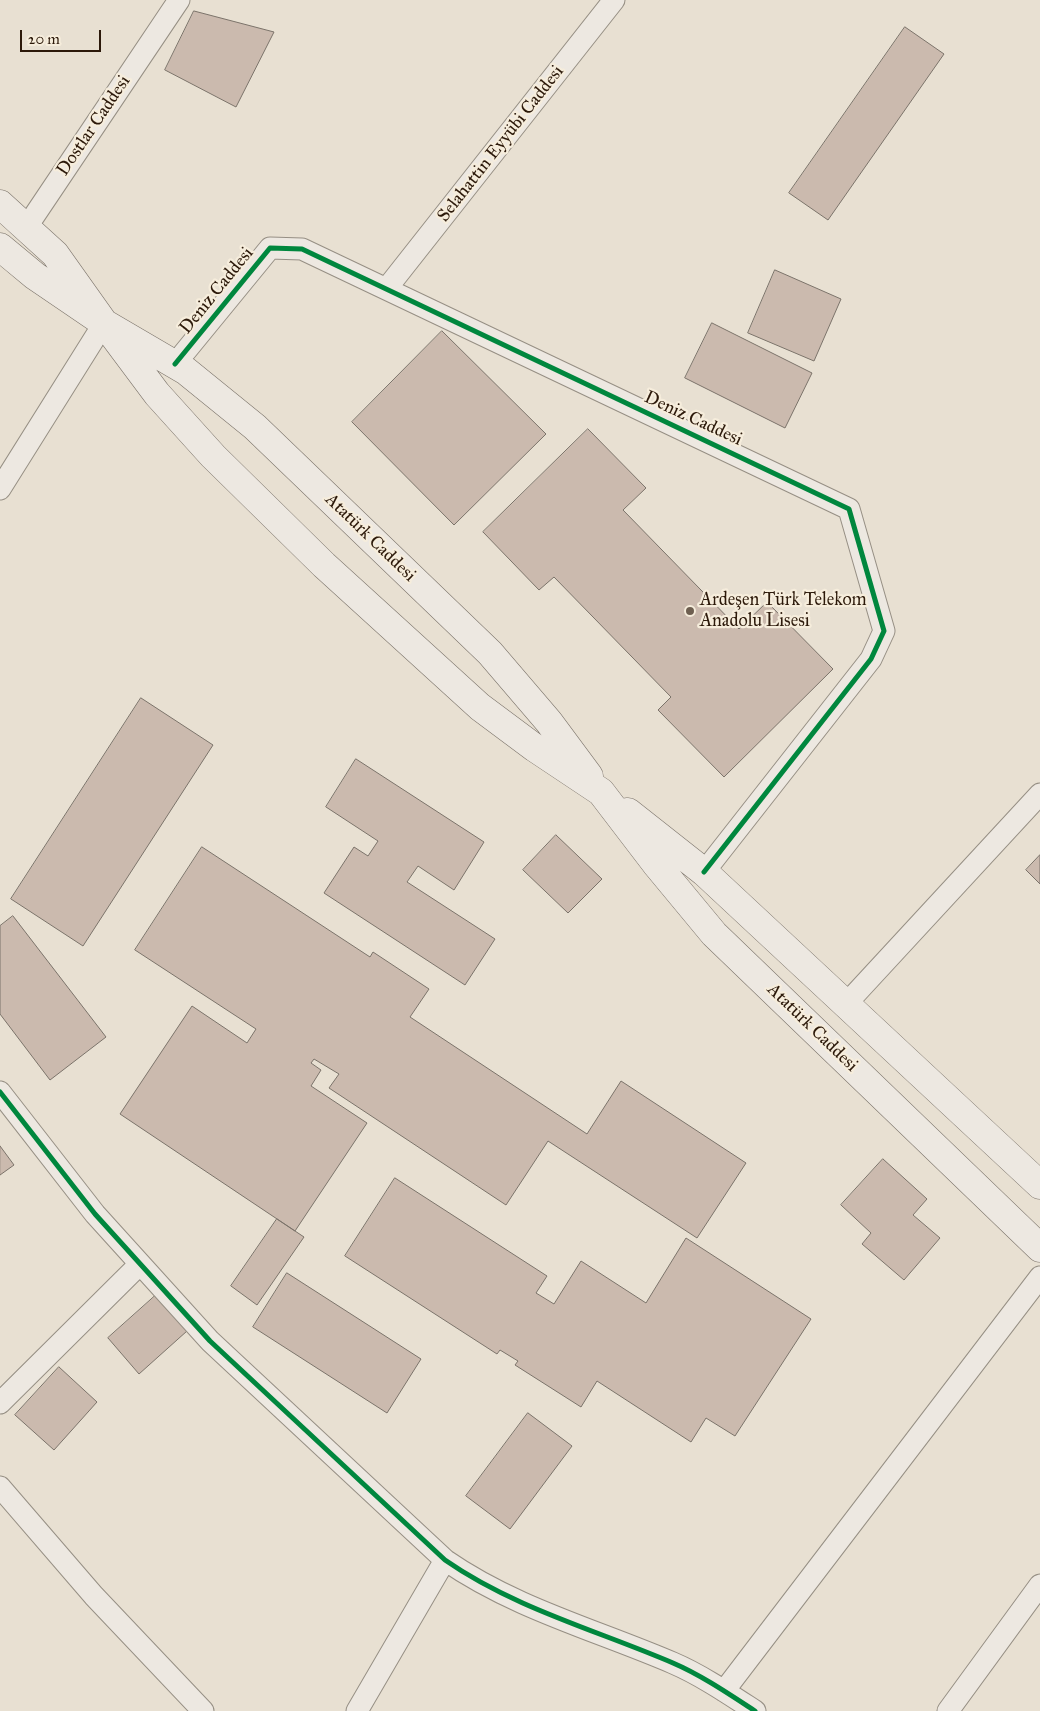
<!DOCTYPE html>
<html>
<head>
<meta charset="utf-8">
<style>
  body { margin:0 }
  #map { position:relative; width:1040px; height:1711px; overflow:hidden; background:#e8e0d2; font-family:"IM FELL Great Primer",serif }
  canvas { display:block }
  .scale { position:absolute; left:20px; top:30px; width:81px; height:22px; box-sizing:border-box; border:2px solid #2c190a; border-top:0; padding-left:6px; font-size:15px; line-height:18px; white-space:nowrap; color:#2c190a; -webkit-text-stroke:4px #f6eddc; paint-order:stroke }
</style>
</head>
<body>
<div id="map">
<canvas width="1040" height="1711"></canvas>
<div class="scale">20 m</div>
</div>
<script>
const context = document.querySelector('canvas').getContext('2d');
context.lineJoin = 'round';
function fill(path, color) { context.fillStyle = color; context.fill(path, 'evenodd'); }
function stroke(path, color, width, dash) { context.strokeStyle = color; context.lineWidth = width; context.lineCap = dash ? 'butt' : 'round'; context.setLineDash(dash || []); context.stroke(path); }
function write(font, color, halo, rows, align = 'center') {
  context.font = font + ' "IM FELL Great Primer",serif'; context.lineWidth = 4.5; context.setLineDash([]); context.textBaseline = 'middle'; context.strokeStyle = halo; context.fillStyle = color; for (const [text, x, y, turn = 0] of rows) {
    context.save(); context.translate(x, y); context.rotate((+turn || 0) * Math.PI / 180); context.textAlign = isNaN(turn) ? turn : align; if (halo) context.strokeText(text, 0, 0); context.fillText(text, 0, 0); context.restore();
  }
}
const building = new Path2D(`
  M194,11L274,32L236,107L165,70Z
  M905,27L944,54L828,220L789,193Z
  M775,270L841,299L814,361L748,333Z
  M712,323L812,373L785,428L685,378Z
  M442,331L546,434L454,525L352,422Z
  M588,429L646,488L623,510L739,629L767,602L833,669L724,777L658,710L671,697L554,577L539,590L483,532Z
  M141,698L213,745L83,946L11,899Z
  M356,759L484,842L454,890L418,866L407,882L495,939L465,985L324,893L354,847L368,856L378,841L326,807Z
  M556,835L602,879L568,913L523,870Z
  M202,847L370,957L373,952L429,989L410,1017L587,1134L621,1081L746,1163L697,1238L548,1141L506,1205L329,1088L339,1074L314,1059L311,1063L321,1070L311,1086L367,1123L295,1231L120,1114L192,1006L247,1043L256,1029L135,950Z
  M1040,855V884L1026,870Z
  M13,916L106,1037L50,1080L0,1014V926Z
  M0,1146L14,1165L0,1175Z
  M883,1159L927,1199L913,1215L940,1238L904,1280L862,1244L871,1233L841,1205Z
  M395,1178L547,1276L536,1293L554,1304L581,1261L646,1303L686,1238L811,1319L735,1436L706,1418L691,1442L597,1381L581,1407L515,1365L518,1361L500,1350L497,1354L345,1256Z
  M277,1219L304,1237L257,1305L231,1286Z
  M287,1273L421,1359L387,1413L253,1327Z
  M155,1296L187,1331L139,1374L108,1338Z
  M59,1367L97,1402L54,1450L15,1415Z
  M528,1413L572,1446L510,1529L466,1496Z`);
fill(building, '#cbbaae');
stroke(building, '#7b736a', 1);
const street = new Path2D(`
  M26,228L179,0
  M387,288L614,0
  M175,364L270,248L302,249L849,509L884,631L871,659L704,872
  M0,489L104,323
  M846,1004L1040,794
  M0,1092L95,1214L210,1341L445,1560C514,1608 596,1630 673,1663C701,1675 729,1694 755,1711
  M0,1403L139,1265
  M0,1487L94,1596L203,1711
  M724,1691L1040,1277
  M357,1711L445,1560
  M948,1711L1040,1585`);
const secondary = new Path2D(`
  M0,204L55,254L104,323L186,371L255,427L490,653L549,722L589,776
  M0,247L35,276L104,323L157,394L213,456L324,565L480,707L535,748L601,792L656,864L714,934L1040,1248
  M628,812L704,872L1040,1185`);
stroke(street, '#968f84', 23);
stroke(secondary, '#7b736a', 29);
stroke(street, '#ede8e1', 21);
stroke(secondary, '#ede8e1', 28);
stroke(new Path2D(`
  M175,364L270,248L302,249L849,509L884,631L871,659L704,872
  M0,1092L95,1214L210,1341L445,1560C514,1608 596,1630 673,1663C701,1675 729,1694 755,1711`), '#00873e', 5);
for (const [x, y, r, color] of [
  [690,611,5,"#6e5f50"]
]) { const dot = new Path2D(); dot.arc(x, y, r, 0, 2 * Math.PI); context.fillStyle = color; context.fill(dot); stroke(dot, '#f6eddc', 2); }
write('18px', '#2c190a', '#f6eddc', [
  ["Dostlar Caddesi",94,126,-56],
  ["Selahattin Eyyübi Caddesi",501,144,-52],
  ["Deniz Caddesi",217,291,-51],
  ["Deniz Caddesi",693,419,25],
  ["Atatürk Caddesi",370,538,44],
  ["Atatürk Caddesi",812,1028,44]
]);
write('18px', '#2c190a', '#f6eddc', [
  ["Ardeşen Türk Telekom",700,601],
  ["Anadolu Lisesi",700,622]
], 'left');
</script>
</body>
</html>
